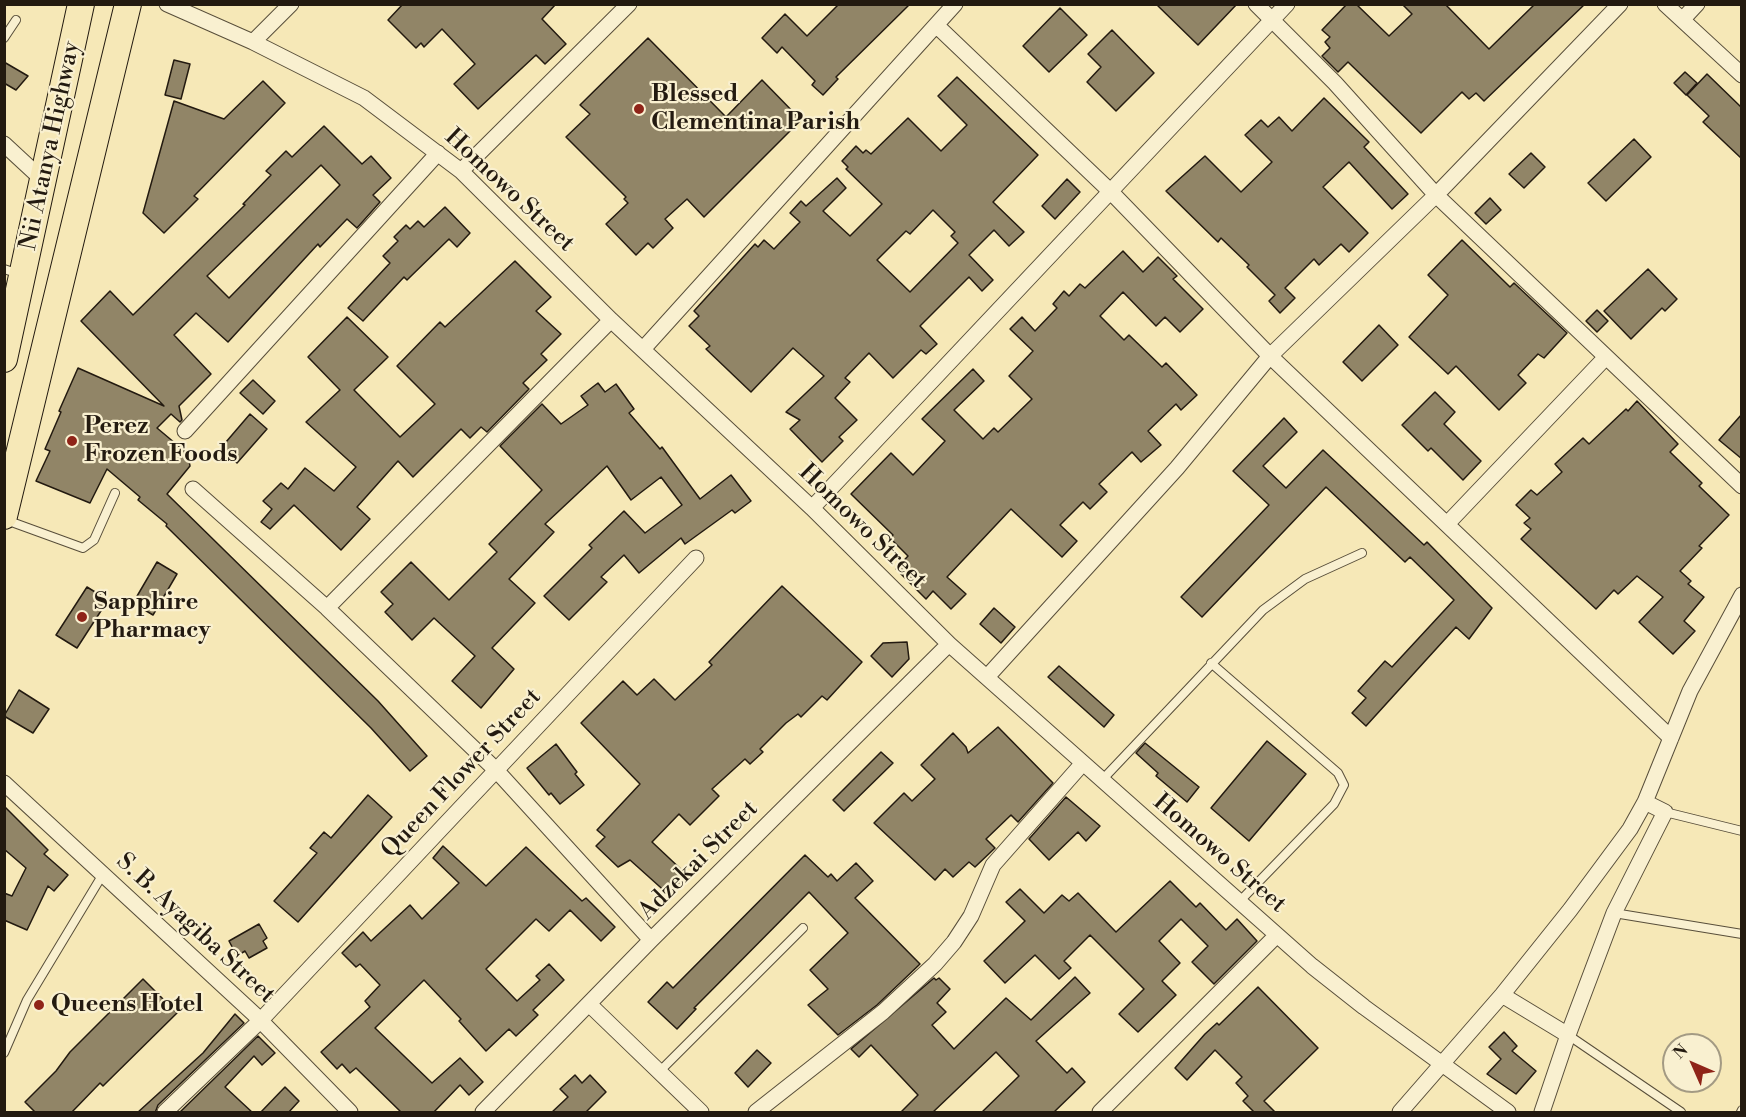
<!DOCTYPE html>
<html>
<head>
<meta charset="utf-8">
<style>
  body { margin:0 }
  #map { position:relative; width:1746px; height:1117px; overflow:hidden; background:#f6e8b7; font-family:"Libre Bodoni",serif }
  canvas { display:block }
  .frame { position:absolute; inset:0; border:6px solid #231a10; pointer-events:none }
  .north { position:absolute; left:1662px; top:1033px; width:60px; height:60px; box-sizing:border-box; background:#f9f0d0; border:2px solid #a39a83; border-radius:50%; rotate:315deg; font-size:16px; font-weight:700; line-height:24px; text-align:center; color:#231a10 }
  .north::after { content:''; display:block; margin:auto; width:21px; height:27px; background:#8f2418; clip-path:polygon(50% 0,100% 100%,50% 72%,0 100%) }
</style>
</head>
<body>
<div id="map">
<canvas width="1746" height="1117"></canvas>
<div class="frame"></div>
<div class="north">N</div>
</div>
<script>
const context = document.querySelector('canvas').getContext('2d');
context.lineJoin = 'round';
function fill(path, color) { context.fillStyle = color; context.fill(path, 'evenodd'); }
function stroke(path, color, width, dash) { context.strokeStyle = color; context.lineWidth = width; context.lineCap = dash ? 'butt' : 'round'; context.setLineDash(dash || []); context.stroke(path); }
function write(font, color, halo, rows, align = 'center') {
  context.font = font + ' "Libre Bodoni",serif'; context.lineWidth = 4.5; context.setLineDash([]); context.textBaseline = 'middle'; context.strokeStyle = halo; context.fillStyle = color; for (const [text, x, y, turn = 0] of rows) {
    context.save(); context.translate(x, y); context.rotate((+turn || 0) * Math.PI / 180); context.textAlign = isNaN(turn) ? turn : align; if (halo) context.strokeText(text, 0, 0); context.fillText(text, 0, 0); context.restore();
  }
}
const building = new Path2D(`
  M403,4H556L542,19L566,44L545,64L536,55L478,109L454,84L475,64L442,29L424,47L421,43L416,48L388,20Z
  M839,4H910L836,77L838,79L823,95L812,85L815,81L782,47L777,53L762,38L785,14L807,36Z
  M1156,4H1237L1198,45Z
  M1347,4H1356L1389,36L1412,14L1402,4H1445L1489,49L1535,4H1585L1484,101L1476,93L1469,99L1462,92L1421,133L1348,62L1338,72L1322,56L1330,48L1325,42L1330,37L1322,30Z
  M1060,8L1087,35L1049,72L1023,46Z
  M1112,30L1154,73L1116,111L1087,82L1101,67L1088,54Z
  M648,38L726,117L762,80L801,120L704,217L687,199L665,219L673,228L653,248L648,243L636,255L606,224L628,203L624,199L626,197L566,137L590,114L580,105Z
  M174,60L190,64L181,99L165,95Z
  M4,62L28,76L16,90L4,83Z
  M1685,72L1697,83L1686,95L1674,83Z
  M1707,74L1742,108V159L1703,122L1709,116L1687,95Z
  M957,77L1038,155L993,202L1024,232L1009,246L994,230L969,255L993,280L982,291L969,277L920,326L937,344L926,354L921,350L893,378L869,353L845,378L850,382L835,398L857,420L839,437L843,441L822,462L790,429L800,420L786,412L824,376L793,348L751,392L706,349L710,346L689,326L699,316L694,311L755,244L758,247L764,240L774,249L800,222L790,213L801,201L806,206L837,178L846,188L823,211L850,236L882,204L846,169L848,167L842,161L856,146L863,153L866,150L871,154L908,118L941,151L967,125L938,96ZM933,210L955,232L951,236L958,243L910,292L877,260L906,231L910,234Z
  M263,81L285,103L194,196L198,199L164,233L143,213L174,101L224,119Z
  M1324,98L1369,142L1364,147L1408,194L1392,209L1349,162L1323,187L1368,233L1349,252L1341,244L1319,265L1314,259L1285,288L1295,298L1280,313L1269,301L1275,295L1247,267L1249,265L1221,238L1218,242L1166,191L1205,156L1241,192L1272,162L1245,135L1261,120L1268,127L1279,117L1292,131Z
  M324,126L362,164L371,156L391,178L373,195L380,202L357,228L347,219L320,247L318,244L228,342L196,313L174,335L211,374L179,406L182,420L180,422L171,414L157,428L188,454L190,466L167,494L378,701L427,756L410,771L371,728L166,526L167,524L138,500L140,497L107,469L90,503L36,481L50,451L45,449L61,412L59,411L78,368L164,406L81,321L110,291L133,315L245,205L243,204L271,175L266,171L286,151L292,157ZM321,165L340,185L229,298L207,276Z
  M1634,139L1651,157L1606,201L1588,183Z
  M1531,153L1545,167L1524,188L1509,174Z
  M1067,179L1080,192L1055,219L1042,206Z
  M1490,198L1501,210L1486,224L1475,213Z
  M445,207L470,233L457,247L449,239L407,280L404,277L363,321L348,308L390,263L383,256L398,241L394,237L406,225L410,229L418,221L424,227Z
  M1462,240L1510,287L1514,283L1567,333L1544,358L1538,354L1518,375L1526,383L1499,410L1456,366L1448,374L1409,337L1448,295L1428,275Z
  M1123,251L1143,272L1158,257L1177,276L1173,279L1203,309L1180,332L1165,317L1156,326L1123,292L1100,316L1124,340L1129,335L1162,367L1166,363L1197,395L1181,410L1176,404L1148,431L1161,445L1141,462L1132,452L1099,484L1107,492L1090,509L1083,502L1060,525L1077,541L1062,557L1011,509L947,577L966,594L951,609L933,591L926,599L896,569L908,556L890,538L893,535L851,494L891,453L913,475L945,441L922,419L973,369L984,381L954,410L983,439L994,428L998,432L1032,399L1009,376L1033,351L1010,329L1022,317L1035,331L1057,308L1053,304L1064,291L1069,296L1080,284L1085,288Z
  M515,261L551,297L536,311L561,334L541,354L547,360L523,383L529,389L487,432L481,427L470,438L461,429L413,477L398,461L357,507L370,519L341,550L294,505L270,529L261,522L272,509L263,501L281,483L288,489L305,468L334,491L356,467L306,422L340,390L308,357L347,317L388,357L354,390L400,437L435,404L397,366L440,322L445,327Z
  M1648,269L1677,299L1665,311L1662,308L1631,339L1604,311Z
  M1597,310L1608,321L1597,332L1586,321Z
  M1379,325L1398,345L1362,381L1343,362Z
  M253,380L275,401L263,414L240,393Z
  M598,383L605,392L616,384L634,409L629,413L660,449L662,447L700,499L731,475L751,501L735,513L732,510L685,544L681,538L639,573L624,555L601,577L607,582L569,620L544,596L592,548L589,545L624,511L645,533L682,505L661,477L631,500L607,466L545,524L554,532L509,579L535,603L492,648L514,669L481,708L452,681L475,656L434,618L412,640L385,612L393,604L381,592L411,562L449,600L497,552L489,544L542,490L500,446L542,404L561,424L588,405L581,396Z
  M1435,392L1455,412L1444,424L1481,461L1463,480L1431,448L1428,451L1402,425Z
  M1637,401L1678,444L1670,452L1702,483L1699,486L1729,515L1699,546L1702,548L1680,571L1691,581L1688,584L1704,597L1684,621L1695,631L1673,654L1639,622L1663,597L1637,576L1618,594L1614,590L1596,609L1521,539L1531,529L1524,523L1530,518L1516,505L1531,490L1537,495L1562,472L1555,464L1583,438L1589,444L1626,409L1628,411Z
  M250,414L267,429L237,463L220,449Z
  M1742,414V459L1719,440Z
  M1284,418L1297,432L1263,466L1286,488L1323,450L1424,545L1427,542L1492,608L1469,639L1456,627L1366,726L1352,713L1366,698L1358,691L1385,661L1392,667L1454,600L1410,557L1405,562L1326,487L1202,617L1181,597L1269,505L1233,471Z
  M157,562L177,574L153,615L133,603Z
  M782,586L862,662L827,700L822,696L801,717L798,714L786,723L760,749L763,752L750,764L745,759L712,789L719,796L690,825L679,814L652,842L686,874L669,895L630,860L618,867L596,846L605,837L597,830L640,784L581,723L623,681L637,695L654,679L675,700L712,665L709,662Z
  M87,587L108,600L77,648L56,635Z
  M994,608L1015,627L1001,643L980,624Z
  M907,642L909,659L892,677L871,656L883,643Z
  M1059,666L1114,715L1104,727L1048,677Z
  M19,690L49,709L33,733L4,716Z
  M998,727L1053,783L1018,822L1011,815L986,839L995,848L975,867L969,862L953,877L945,869L935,880L874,823L904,793L912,801L935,779L921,765L953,733L966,747L968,753Z
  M1267,741L1306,774L1249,841L1211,808Z
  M1145,743L1199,787L1187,802L1156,776L1158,773L1136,753Z
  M556,744L577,772L575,774L584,785L560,804L551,793L549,795L527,768Z
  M881,752L893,763L844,811L833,800Z
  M368,795L392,817L298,922L274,901L317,853L310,848L324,832L331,838Z
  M1066,797L1100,826L1086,841L1078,832L1049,860L1029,839Z
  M4,806L48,850L44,854L68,875L54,891L48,886L27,930L4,920V893L12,896L26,868L4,849Z
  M443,846L486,886L526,847L582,901L586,898L615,927L601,941L570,910L549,931L536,919L486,969L517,1001L540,980L536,976L549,964L564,980L533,1010L538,1015L516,1036L509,1029L486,1051L459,1021L461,1019L424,980L375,1028L432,1083L460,1058L483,1082L469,1095L460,1085L433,1113H402L356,1068L350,1073L342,1064L337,1069L321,1052L370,1007L365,1001L380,985L360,964L356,967L342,953L363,932L371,941L410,905L422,919L459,883L433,858Z
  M805,855L828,877L831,874L837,881L856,863L873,881L855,898L920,964L877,1005L838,1035L808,1005L828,989L810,970L848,933L809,892L694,1008L696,1009L677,1029L648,1002L667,982L673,988Z
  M1170,881L1196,907L1200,903L1226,930L1237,919L1257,941L1214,984L1192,962L1208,946L1181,919L1159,941L1180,963L1162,981L1176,995L1138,1032L1119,1014L1144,989L1090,935L1064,961L1071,968L1059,979L1035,955L1005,983L984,961L1025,921L1006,902L1020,889L1044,913L1062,895L1069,901L1078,893L1116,932Z
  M259,924L267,938L263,941L267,948L249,958L245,951L237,956L229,941Z
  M1075,977L1090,993L1036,1041L1067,1073L1072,1068L1085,1082L1053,1113H981L1019,1076L996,1052L932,1113H900L918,1095L871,1045L859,1057L851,1049L934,978L936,980L939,978L950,989L937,1003L946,1012L932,1025L954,1049L1006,998L1031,1020Z
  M143,979L177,1013L103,1086L100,1083L71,1113H36L25,1102L56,1071L70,1052Z
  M1258,987L1318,1048L1264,1101L1276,1113H1255L1243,1101L1248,1096L1236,1083L1242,1077L1215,1050L1187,1080L1175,1068L1205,1034L1217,1023L1219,1025Z
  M235,1014L244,1023L158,1105L155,1113H137L203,1053Z
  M1504,1032L1517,1046L1512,1051L1536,1071L1516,1094L1487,1074L1501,1059L1489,1047Z
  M258,1036L275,1053L262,1065L254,1056L225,1087L253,1113H179Z
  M757,1050L771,1063L748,1087L735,1073Z
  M575,1075L582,1083L590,1075L606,1092L585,1113H551L568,1097L560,1089Z
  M285,1087L299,1101L288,1113H260Z`);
fill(building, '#918567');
stroke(building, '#231a10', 1.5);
const service = new Path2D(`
  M4,38L16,20
  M4,269L19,274
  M6,520L83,548L94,540L115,493
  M1211,663L1338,773L1344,785L1334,804L1239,902
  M1102,780L1263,610L1305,579L1362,553
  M1665,812L1742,831
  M1614,913L1742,934
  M1568,1035L1681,1112
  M4,1053L27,1000L103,874
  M659,1072L803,928
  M1741,1112L1742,1110`);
const minor = new Path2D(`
  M167,4L253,42L364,98L461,171L611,320L812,508L949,644L1312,966L1364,1007L1508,1112
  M1256,4L1335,83L1436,195L1742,486
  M1665,4L1742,75
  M1683,19L1697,4
  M936,25L1111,192L1270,356L1671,738
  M253,42L291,4
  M4,144L45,182
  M461,171L629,4
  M644,348L955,4
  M185,431L438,153
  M193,489L327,608L496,770L651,940
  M812,508L1287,4
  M1447,524L1606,357
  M327,608L611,320
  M987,677L1177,468L1270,356L1436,195L1620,4
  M4,783L254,1014L350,1112
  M1502,995L1568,1035
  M590,1005L701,1112
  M165,1112L260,1021L696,558
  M483,1112L651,940L949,644
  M756,1112L883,1012L935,964L954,942L971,916L993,865L1083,763
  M1100,1112L1277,935
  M1400,1112L1502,995L1570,910L1630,829L1645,802L1690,691L1742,595
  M1542,1112L1568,1035L1614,913L1665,812L1645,802`);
const primary = new Path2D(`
  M4,359L81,4
  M4,516L128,4`);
stroke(service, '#584e3a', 10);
stroke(minor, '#584e3a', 17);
stroke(primary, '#231a10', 28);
stroke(service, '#f9f0d0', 8);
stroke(minor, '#f9f0d0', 15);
stroke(primary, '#f6e8b7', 26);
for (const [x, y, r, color] of [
  [639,109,6,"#8f2418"],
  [72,441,6,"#8f2418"],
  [82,617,6,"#8f2418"],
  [39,1005,6,"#8f2418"]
]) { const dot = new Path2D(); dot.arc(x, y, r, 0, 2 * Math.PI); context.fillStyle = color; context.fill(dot); stroke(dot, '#f9f0d0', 2); }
write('bold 24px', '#231a10', '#f9f0d0', [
  ["Blessed",651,95],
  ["Clementina Parish",651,123],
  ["Perez",84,427],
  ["Frozen Foods",84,455],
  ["Sapphire",94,603],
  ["Pharmacy",94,631],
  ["Queens Hotel",51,1005]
], 'left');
write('24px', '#231a10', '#f9f0d0', [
  ["Nii Atanya Highway",51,146,-78],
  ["Homowo Street",509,191,43],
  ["Homowo Street",862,527,44],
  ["Queen Flower Street",462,774,-47],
  ["Homowo Street",1219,854,41],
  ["Adzekai Street",699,861,-45],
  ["S. B. Ayagiba Street",195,929,43]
]);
</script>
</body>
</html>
